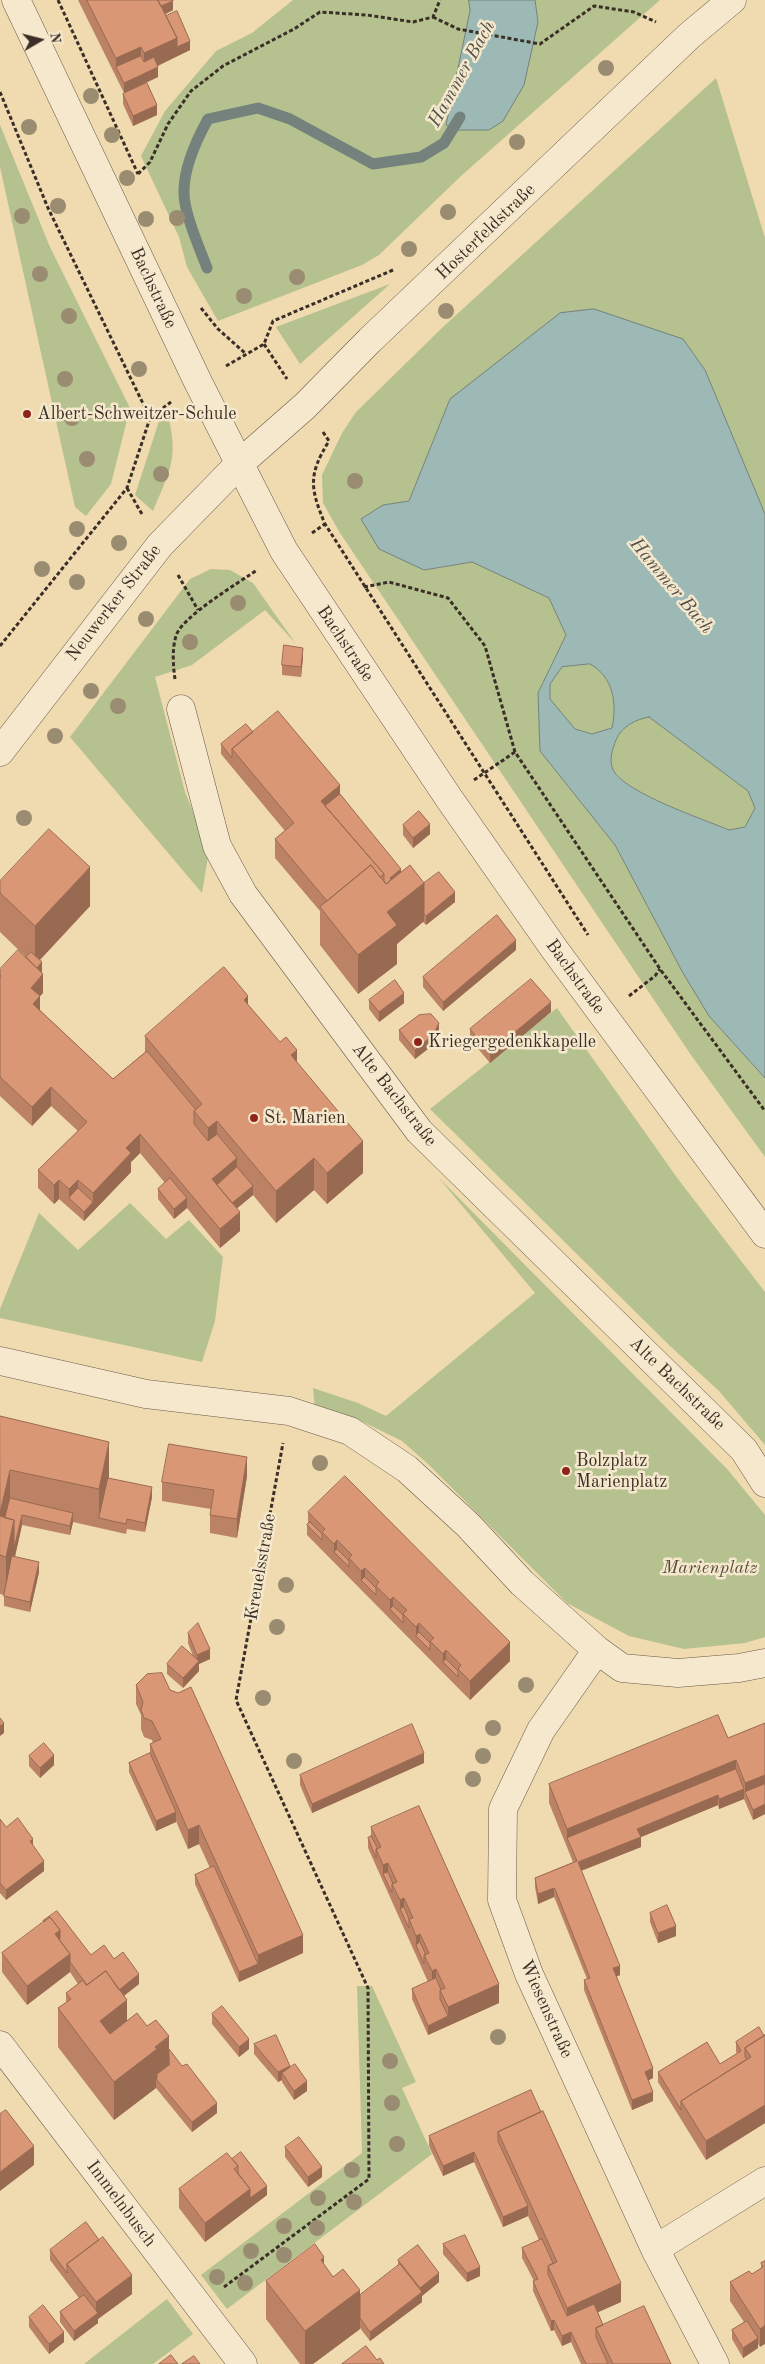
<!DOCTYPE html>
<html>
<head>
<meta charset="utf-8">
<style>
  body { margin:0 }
  #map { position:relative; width:765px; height:2364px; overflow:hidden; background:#f0dbb1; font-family:"Old Standard TT",serif }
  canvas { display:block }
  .north { position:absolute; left:15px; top:15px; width:50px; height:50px; -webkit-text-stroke:4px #f5e8cc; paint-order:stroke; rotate:82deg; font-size:14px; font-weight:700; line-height:20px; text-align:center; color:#3a2e26 }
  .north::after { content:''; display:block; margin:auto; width:18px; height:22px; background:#3a2e26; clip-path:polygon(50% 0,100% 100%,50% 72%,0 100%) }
</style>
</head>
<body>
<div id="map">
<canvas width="765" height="2364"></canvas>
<div class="north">N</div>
</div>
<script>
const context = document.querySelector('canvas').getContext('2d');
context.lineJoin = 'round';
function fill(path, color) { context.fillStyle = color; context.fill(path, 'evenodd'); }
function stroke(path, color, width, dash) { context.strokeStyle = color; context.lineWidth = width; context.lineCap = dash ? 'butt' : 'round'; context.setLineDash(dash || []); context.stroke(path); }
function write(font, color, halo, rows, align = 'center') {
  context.font = font + ' "Old Standard TT",serif'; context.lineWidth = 5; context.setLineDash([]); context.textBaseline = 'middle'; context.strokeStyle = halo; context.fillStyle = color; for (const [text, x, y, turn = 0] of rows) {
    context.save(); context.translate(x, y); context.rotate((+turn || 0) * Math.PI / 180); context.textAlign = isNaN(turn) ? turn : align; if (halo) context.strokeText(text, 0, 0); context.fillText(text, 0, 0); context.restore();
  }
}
fill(new Path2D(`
  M293,0H469L470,11L446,124L456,130H489L538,22L535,0H660L461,176L379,255L362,265L218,321L187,267L179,237L141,156L165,111L216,51L252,33Z
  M716,78L765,238V514L705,370L683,339L450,399L409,501L383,505L424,570L472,562L549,598L566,635L538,693L540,751L615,845L683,973L709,1016L765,1078V1157L691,1055L340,533L323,503L322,475L342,433L356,412L444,326Z
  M0,125L50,247L130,408L111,484L86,516L75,507L0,167Z
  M390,284L300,364L276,327Z
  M167,411C179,458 171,468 153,511L135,495L160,418Z
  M211,569L230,570L253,583L296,644L265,610L192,665L155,677L185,792L209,851L202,893L70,737L190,579Z
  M590,664C614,677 617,704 612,728L592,734L575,729L550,700V684L562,667Z
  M649,717L748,791L755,808L745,827L729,830C703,819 625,793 613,770C609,760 612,750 616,740C621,727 636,719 649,717Z
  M557,1008L678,1179L765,1292V1445L719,1391L670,1346L430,1109Z
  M438,1177L728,1470L765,1515V1637L745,1643L684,1649L629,1636L567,1603L428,1464L402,1441L359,1420L315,1410L313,1388L358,1403L386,1416L535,1293Z
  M130,1203L166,1239L189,1220L223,1257L215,1321L202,1362L0,1318V1309L39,1213L78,1250Z
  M357,1986H372L416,2082L402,2088L432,2154L227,2309L201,2275L362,2153Z
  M167,2299L193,2334L153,2364H84Z`), '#b5c18f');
const water = new Path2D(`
  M469,0H535L538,22L524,85L503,121L489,130H456L446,125L470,11Z
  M594,309L683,339L705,370L765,514V1078L709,1016L683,973L615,845L540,751L538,693L566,635L549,598L472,562L424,570L379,549L361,519L383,505L409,501L450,399L560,313ZM590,664C614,677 617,704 612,728L592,734L575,729L550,699V684L562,667ZM649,717L748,791L755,808L745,827L729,830C703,819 625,793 613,770C609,760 612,750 616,740C621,727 636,719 649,717Z`);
fill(water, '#9db9b5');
stroke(water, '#75817c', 1);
stroke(new Path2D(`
  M207,268C200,249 183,211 184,191C184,168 197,139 208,119L258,108L290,119L373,164L421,157L444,143L460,117`), '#75817c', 11);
const minor = new Path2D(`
  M181,709L217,846L243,894L419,1131L744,1450L765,1483
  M0,1361L146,1394L289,1411L350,1431L407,1469L468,1525L522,1583L597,1650L622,1668L678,1673L739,1668L765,1663
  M597,1650L541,1730L503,1809L502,1900L529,1974L655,2249L715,2364
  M0,2045L243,2364
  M655,2249L765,2181`);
const tertiary = new Path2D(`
  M16,0L198,382L284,551L448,797L555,950L765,1234
  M0,752L160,545L239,464L305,406L370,340L689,36L732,0`);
stroke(minor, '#685949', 29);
stroke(tertiary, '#685949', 29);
stroke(new Path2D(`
  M58,0L138,174
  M433,17L458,29L540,44L594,6L634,12L656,22
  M0,92L48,208L150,418
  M138,174L150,162L168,124L191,91L223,66L294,29L320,12L367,15L413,22L433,17L440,0
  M201,308L218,329L246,354
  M264,344L287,379
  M226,366L264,344L273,321L393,270
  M323,432L329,441C308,475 310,488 325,524L588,935
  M127,488L143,516
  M312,533L325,524
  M178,575L198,610
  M364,587L389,582L448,598L485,646L515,752L660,969L765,1111
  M0,646L127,488L150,418L171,402
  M175,679C173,665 172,649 176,636C181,617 240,582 257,570
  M474,780L515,752
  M629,996L655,976L660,969
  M224,2287L369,2179L368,1988L236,1700L283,1443`), '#3a2e26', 3, [4, 2.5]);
stroke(minor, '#f5e8cc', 28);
stroke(tertiary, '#f5e8cc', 28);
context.fillStyle = '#9a8c70';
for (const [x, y] of [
  [606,68],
  [91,96],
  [29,127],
  [112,135],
  [517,142],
  [127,178],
  [58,206],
  [448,212],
  [22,216],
  [177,218],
  [146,219],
  [409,249],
  [40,274],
  [297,277],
  [244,296],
  [446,311],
  [69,316],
  [139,369],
  [65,379],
  [72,418],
  [87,459],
  [161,474],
  [355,481],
  [77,529],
  [119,543],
  [42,569],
  [77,582],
  [238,603],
  [146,619],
  [190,642],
  [91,691],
  [118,706],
  [55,736],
  [24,818],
  [320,1463],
  [286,1585],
  [277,1627],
  [526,1685],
  [263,1698],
  [493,1728],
  [483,1756],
  [294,1761],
  [473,1779],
  [498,2037],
  [390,2061],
  [392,2103],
  [397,2144],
  [352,2170],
  [318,2198],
  [354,2202],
  [284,2226],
  [317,2228],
  [251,2251],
  [284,2255],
  [217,2277],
  [245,2283]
]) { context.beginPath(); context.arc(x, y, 8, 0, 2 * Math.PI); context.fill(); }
fill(new Path2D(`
  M78,0H173V10L165,14L190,50L158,66V77L124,93Z
  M123,94L157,115L133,126L123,104Z
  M303,657L301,677L282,675V665Z
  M253,732L340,794L401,872L424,883L455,902L426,925L423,922L397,944V964L358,994L320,945V911L275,858V839L285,831L221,754V744Z
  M403,825L430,834L413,848L403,835Z
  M0,881L90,906L40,960L42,972L43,993L40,996V1010L113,1079L145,1052V1036L248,1005L297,1063L363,1173L327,1204L314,1190L276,1223L253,1195L237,1208L240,1231L220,1248L187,1208L174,1219L158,1199V1189L165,1183L140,1153L131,1162V1172L84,1221L59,1199L54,1204L38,1188V1170L78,1131L51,1106L32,1126L0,1096V969L26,957L0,932Z
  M516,950L443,1011L423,987V977Z
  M369,1000L404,1003L379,1022L369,1009Z
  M551,1012L490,1063L470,1039V1029Z
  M399,1030L439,1033L433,1045L415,1059L399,1040Z
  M0,1416L109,1478L152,1497L145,1532L127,1529L126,1534L73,1522L70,1535L22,1525L15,1557L39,1572L30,1612L4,1606V1595L0,1594Z
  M247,1476L237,1538L210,1533V1515L211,1509L162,1501V1482Z
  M308,1512L510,1661L470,1700L307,1535V1525L308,1523Z
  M188,1633L210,1659L199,1664V1671L183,1688L167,1674V1664L193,1656L188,1643Z
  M136,1685L170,1690L303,1953L239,1982L195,1884V1875L210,1868L199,1844L188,1849L176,1821V1822L156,1831L129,1772V1763L150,1753V1744L153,1743L152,1740L144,1737L141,1729V1715L136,1704Z
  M765,1723V1814L753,1820L744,1799L719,1809L718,1805L641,1837V1847L581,1871L620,1975L616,1977L653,2078L649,2080L653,2101L632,2110L584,1990V1980L587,1979L555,1899L554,1897L538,1904L535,1887V1878L573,1862L549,1803V1784L728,1738Z
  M29,1756L54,1765L40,1778L29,1766Z
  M424,1763L312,1813L300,1785V1775Z
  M0,1819L6,1827L33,1847L44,1871L6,1900L0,1893Z
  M371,1827L499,2003L428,2035L412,1999V1989L428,1982L368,1848V1838L371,1836Z
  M650,1913L676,1936L658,1943L650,1922Z
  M43,1921L91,1955L114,1959L139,1984L124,1996L127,2020L146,2025L169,2049L217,2113L192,2132L156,2088L114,2120L58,2047V2008L66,2003V1993L78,1984L70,1972L27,2005L2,1972V1953L43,1923Z
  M212,2014L249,2049L239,2057L212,2024Z
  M765,2035V2123L706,2160L658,2082V2072L720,2064L737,2054L736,2051V2042Z
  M254,2044L290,2067L307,2091L294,2100L282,2082V2080L278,2082L254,2054Z
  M531,2090L621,2302L598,2312L603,2325L671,2364H581L571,2342L562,2346L554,2330L551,2331L533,2291V2281H534L522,2258V2248L539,2240L528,2216L503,2227L474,2162L443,2176L429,2146V2136Z
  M285,2147L322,2177L308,2187L285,2157Z
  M232,2159L267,2195L205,2242L179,2208V2189Z
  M443,2244L480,2276L467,2282L443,2254Z
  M50,2250L132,2294L98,2319V2323L74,2341L60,2322V2312L79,2298L50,2260Z
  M398,2260L439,2282L422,2296V2302L370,2341L360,2328V2329L313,2364H300L266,2319V2281L324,2266L333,2277L360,2295L398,2266Z
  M765,2261L760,2347L758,2344V2348L743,2358L732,2339V2330L744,2322L730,2301V2282L752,2274L761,2269V2263Z
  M29,2317L64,2342L49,2354L29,2327Z`), '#bb8265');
fill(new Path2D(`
  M173,1V10L158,18V8Z
  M177,38L190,41V50L144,72V53Z
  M141,47V66L116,67V77V58Z
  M158,67V77L124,93V83Z
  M157,105V115L133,126V116Z
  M303,648V657L301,677V667Z
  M340,785V804L326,815L321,801Z
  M430,824V834L413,848V838Z
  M90,867V906L35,965V926Z
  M401,869V879L390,888V878Z
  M424,883V921L397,944V964L358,994V955L386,913Z
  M455,892V902L426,925V916Z
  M516,940V950L443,1011V1002Z
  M42,962V972L32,982V973Z
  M43,974V993L31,1006V988Z
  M404,993V1003L379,1022V1012Z
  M40,996V1015L33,1004Z
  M248,996V1028L244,1000Z
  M551,1002V1012L490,1063V1053Z
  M439,1023V1033L433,1045L415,1059V1050Z
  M297,1050V1082L291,1055Z
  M51,1087V1106L32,1126V1107Z
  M217,1121V1152L208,1160V1128Z
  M140,1134V1153L131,1162V1172L84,1221V1212L93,1202V1193L126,1148Z
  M363,1141V1173L327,1204V1173Z
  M237,1158V1177L217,1194L212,1179Z
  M314,1158V1190L276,1223V1191Z
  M59,1180V1199L54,1204V1185Z
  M78,1180V1198H69V1189Z
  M253,1186V1195L228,1216V1206Z
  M187,1198V1208L174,1219V1209Z
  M240,1212V1231L220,1248V1229Z
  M109,1442V1480L99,1518V1528V1489Z
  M247,1457V1476L237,1538V1519Z
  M10,1470V1508L0,1545V1513Z
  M152,1487V1497L145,1532V1523Z
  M73,1513V1522L70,1535V1526Z
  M22,1515V1525L6,1595V1557L14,1520Z
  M337,1540V1556L334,1552V1562V1544Z
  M39,1562V1572L30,1612V1602Z
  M365,1568V1583L361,1580V1571Z
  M393,1597V1612L390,1609V1600Z
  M419,1623V1639L416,1636V1645V1627Z
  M510,1642V1661L470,1700V1681Z
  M210,1649V1659L199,1664V1671L183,1688V1678L197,1663V1655Z
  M446,1650V1666L443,1662V1672V1654Z
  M4,1723V1733L0,1736V1726Z
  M424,1753V1763L312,1813V1804Z
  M54,1755V1765L40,1778V1768Z
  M736,1760V1779L567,1838V1829Z
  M765,1775V1793L745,1792V1783Z
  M744,1789V1799L719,1809V1799Z
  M718,1795V1805L641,1837V1847L578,1872V1862L637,1829Z
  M765,1804V1814L753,1820V1810Z
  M176,1812V1822L156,1831V1821Z
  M199,1825V1844L188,1849V1830Z
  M33,1839V1848L30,1841Z
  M44,1861V1871L6,1900V1890Z
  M388,1863V1882L383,1874V1884V1865Z
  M554,1888V1897L538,1904V1894Z
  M404,1898V1917L400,1909V1900Z
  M676,1926V1936L658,1943V1933Z
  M60,1930V1948L55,1934Z
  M420,1934V1952L416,1945V1936Z
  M303,1935V1953L239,1982V1972L258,1964V1955Z
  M70,1954V1972L27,2005V1986Z
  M620,1966V1975L613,1978V1968Z
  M436,1969V1988L432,1990V1971Z
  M139,1974V1984L101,2013V2004Z
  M499,1984V2003L428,2035V2026L448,2016V2007Z
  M127,2000V2039L100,2060V2021Z
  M169,2036V2075L159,2082L156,2078V2088L114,2120V2082L155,2047Z
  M249,2039V2049L239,2057V2047Z
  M290,2066V2076L282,2073V2080L278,2082V2072Z
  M653,2068V2078L645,2082V2072Z
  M307,2081V2091L294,2100V2091Z
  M653,2092V2101L632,2110V2100Z
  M217,2103V2113L192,2132V2122Z
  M765,2105V2123L706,2160V2141Z
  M34,2146V2165L0,2191V2172Z
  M474,2152V2162L443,2176V2166Z
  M322,2167V2177L308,2187V2177Z
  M267,2186V2195L205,2242V2223L250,2189Z
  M528,2206V2216L503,2227V2217Z
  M324,2257V2294L321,2260Z
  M480,2267V2276L467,2282V2273Z
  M439,2273V2282L422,2296V2302L370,2341V2332L420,2294V2288Z
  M132,2275V2294L98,2319V2323L74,2341V2331L96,2315V2302Z
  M621,2283V2302L567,2326V2308Z
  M360,2290V2329L313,2364H305V2331Z
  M554,2320V2330L551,2331V2321Z
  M765,2325V2344L760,2347V2329Z
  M64,2332V2342L49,2354V2344Z
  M571,2332V2342L562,2346V2336Z
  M758,2338V2348L743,2358V2348Z`), '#996a52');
const building = new Path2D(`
  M87,0H158L177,38L144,53L141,47L116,58Z
  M158,0H173V1L161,6Z
  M177,11L190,41L177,47V38L166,16Z
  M141,56L144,62L154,57L158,67L124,83L116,67Z
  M147,83L157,105L133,116L123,94Z
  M284,645L303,648L301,667L282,665Z
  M278,711L340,785L321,801L384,874L380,877L371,865L327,901L275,839L294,823L232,749Z
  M246,724L253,732L232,749V758L221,744Z
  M340,794L401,869L390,878L391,880L386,884L384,881V874L325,806Z
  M419,811L430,824L413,838L403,825Z
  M49,829L90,867L35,926L0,893V881Z
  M371,865L386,884L410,865L424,883L387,912L397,925L358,955L320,907Z
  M439,872L455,892L426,916L424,914V883Z
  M497,915L516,940L443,1002L423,977Z
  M18,950L43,974L31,988L40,996L33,1004L113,1079L147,1051L196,1110L194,1111V1124L208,1141L217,1134L237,1158L212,1179L240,1212L220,1229L140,1134L126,1148L131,1153L93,1193L78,1180L69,1189L59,1180L54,1185L38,1170L87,1122L51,1087L32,1107L0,1077V977L1,976L0,975V969Z
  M31,952L42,962L37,968L26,957Z
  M224,967L248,996L244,1000L280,1042L286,1037L297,1050L291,1055L363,1141L327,1173L314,1158L276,1191L217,1121L208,1128L194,1111L202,1104L145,1036Z
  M531,979L551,1002L490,1053L470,1029Z
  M395,980L404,993L379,1012L369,1000Z
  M431,1014L439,1023L433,1035L415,1050L399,1030L419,1015Z
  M237,1167L253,1186L232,1203L217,1185Z
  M170,1178L187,1198L174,1209L158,1189Z
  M78,1188L93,1202L84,1212L69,1198Z
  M0,1416L109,1442L99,1489L10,1470L0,1513Z
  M169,1444L247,1457L237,1519L210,1515L214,1490L162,1482Z
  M345,1476L510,1642L470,1681L458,1669L461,1665L446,1650L443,1654L430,1641L434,1638L419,1623L416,1627L403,1614L407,1610L393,1597L390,1600L376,1586L379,1582L365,1568L361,1571L349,1558L352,1555L337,1540L334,1544L322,1532L325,1529L308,1512Z
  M108,1478L152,1487L145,1523L127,1519L126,1524L99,1518Z
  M10,1498L73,1513L70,1526L22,1515L14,1549V1520L5,1518Z
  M0,1516L14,1520L6,1557L0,1555Z
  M310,1522L322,1534V1540L307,1525Z
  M337,1549L349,1561V1567L334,1552Z
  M12,1556L39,1562L30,1602L4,1596Z
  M365,1577L376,1588V1595L361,1580Z
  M393,1606L403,1615V1623L390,1609Z
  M198,1623L210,1649L197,1655L188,1633Z
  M419,1632L430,1643V1650L416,1636Z
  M182,1646L199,1661L183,1678L167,1664Z
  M446,1659L458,1671V1677L443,1662Z
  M162,1673L170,1690L178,1693L191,1687L303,1935L258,1955L199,1825L188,1830L150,1744L161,1739L152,1721L144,1718L141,1710L143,1702L136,1685L147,1674Z
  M718,1715L728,1738L765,1723V1775L745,1783L736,1760L567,1829L549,1784Z
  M0,1718L4,1723L0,1726Z
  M412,1724L424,1753L312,1804L300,1775Z
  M44,1743L54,1755L40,1768L29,1756Z
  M150,1753L176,1812L156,1821L129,1763Z
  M736,1769L744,1789L719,1799L718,1795L637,1829L641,1837L578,1862L620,1966L613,1968L653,2068L645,2072L653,2092L632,2100L584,1980L590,1978L555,1889L554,1888L538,1894L535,1878L577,1861L567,1838Z
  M765,1784V1804L753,1810L745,1792Z
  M419,1806L499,1984L448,2007L440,1990L445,1988L436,1969L432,1971L424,1955L429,1953L420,1934L416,1936L409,1919L413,1918L404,1898L400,1900L392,1884L397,1882L388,1863L383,1865L376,1849L381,1847L371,1827Z
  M18,1818L33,1839L30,1841L44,1861L6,1890L0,1883V1819L6,1827Z
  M371,1836L378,1849H376V1858L368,1838Z
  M214,1866L258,1964L239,1972L195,1875Z
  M388,1872L393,1884H392V1893L383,1874Z
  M667,1905L676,1926L658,1933L650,1913Z
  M404,1907L409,1919V1928L400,1909Z
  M57,1911L91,1955L104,1945L114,1959L123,1952L139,1974L119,1990L106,1971L87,1985L70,1962V1954L59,1939H60V1930L50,1917L44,1922L43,1921Z
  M50,1917L60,1930L55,1934L70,1954L27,1986L2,1953Z
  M420,1942L426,1955H424V1964L416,1945Z
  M106,1971L127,2000L100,2021L110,2034L137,2013L147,2026L156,2020L169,2036L155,2047L157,2049L114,2082L58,2008L71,1999L66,1993L83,1980L86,1985Z
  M436,1978L441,1990H440V1999L448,2016L428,2026L412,1989Z
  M222,2006L249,2039L239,2047L212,2014Z
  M759,2027L764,2036L745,2048V2057L747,2059L681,2101V2110L658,2072L707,2042L720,2064L741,2051L736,2042Z
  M276,2035L290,2066L278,2072L254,2044Z
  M765,2035V2105L706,2141L681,2101L751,2057L745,2048Z
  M169,2049L182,2066L187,2064L217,2103L192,2122L157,2080V2074L169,2065Z
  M295,2064L307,2081L294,2091L282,2073Z
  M531,2090L541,2112L498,2132V2141L528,2206L503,2217L474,2152L443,2166L429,2136Z
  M6,2110L34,2146L0,2172V2114Z
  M543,2111L621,2283L567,2308L548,2266L557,2262L498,2132Z
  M299,2137L322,2167L308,2177L285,2147Z
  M241,2152L267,2186L250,2198V2189L238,2173V2166L232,2159Z
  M227,2153L238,2166L234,2169L250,2189L205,2223L179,2189Z
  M86,2222L99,2240L67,2264V2273L50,2250Z
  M465,2235L480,2267L467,2273L443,2244Z
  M103,2237L132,2275L96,2302L67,2264Z
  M542,2239L553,2263L548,2266V2274L567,2316L594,2304L603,2325L596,2328V2337L608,2364H586L571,2332L562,2336L554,2320L551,2321L533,2281L538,2279L522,2248Z
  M315,2244L324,2257L321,2260L333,2277L343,2269L360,2290L305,2331L266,2281Z
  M418,2245L439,2273L420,2288L398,2260Z
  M765,2261V2325L760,2329L730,2282L749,2271L752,2274L763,2267L761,2263Z
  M400,2264L422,2292L370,2332L360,2318V2295Z
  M84,2295L98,2313L74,2331L60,2312Z
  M43,2305L64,2332L49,2344L29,2317Z
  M644,2306L671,2364H613L596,2328Z
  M747,2321L758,2338L743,2348L732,2330Z
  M366,2346L377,2360L380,2358L384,2364H342Z
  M171,2355L178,2364H159Z
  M194,2356L200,2364H182Z`);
fill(building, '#da9775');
stroke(building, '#996a52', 1);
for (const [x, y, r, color] of [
  [27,414,5,"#8f2418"],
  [418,1042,5,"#8f2418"],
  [254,1118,5,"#8f2418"],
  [566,1471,5,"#8f2418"]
]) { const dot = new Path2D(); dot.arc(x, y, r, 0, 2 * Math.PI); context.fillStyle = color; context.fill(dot); stroke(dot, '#f5e8cc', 2); }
write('18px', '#3a2e26', '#f5e8cc', [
  ["Hosterfeldstraße",486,232,-44],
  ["Bachstraße",153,288,65],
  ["Neuwerker Straße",114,603,-52],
  ["Bachstraße",345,644,56],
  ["Bachstraße",575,977,54],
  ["Alte Bachstraße",394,1095,52],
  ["Alte Bachstraße",677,1384,44],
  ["Kreuelsstraße",261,1567,-80],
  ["Wiesenstraße",546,2009,66],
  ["Immelnbusch",121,2204,53]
]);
write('18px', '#3a2e26', '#f5e8cc', [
  ["Albert-Schweitzer-Schule",37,414],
  ["Kriegergedenkkapelle",428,1042],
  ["St. Marien",264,1118],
  ["Bolzplatz",576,1461],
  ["Marienplatz",576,1482]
], 'left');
write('italic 18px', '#534b3b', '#f5e8cc', [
  ["Marienplatz",710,1568]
]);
write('italic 19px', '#53514a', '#f5e8cc', [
  ["Hammer Bach",462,74,-61],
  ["Hammer Bach",671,586,50]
]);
</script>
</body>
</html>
